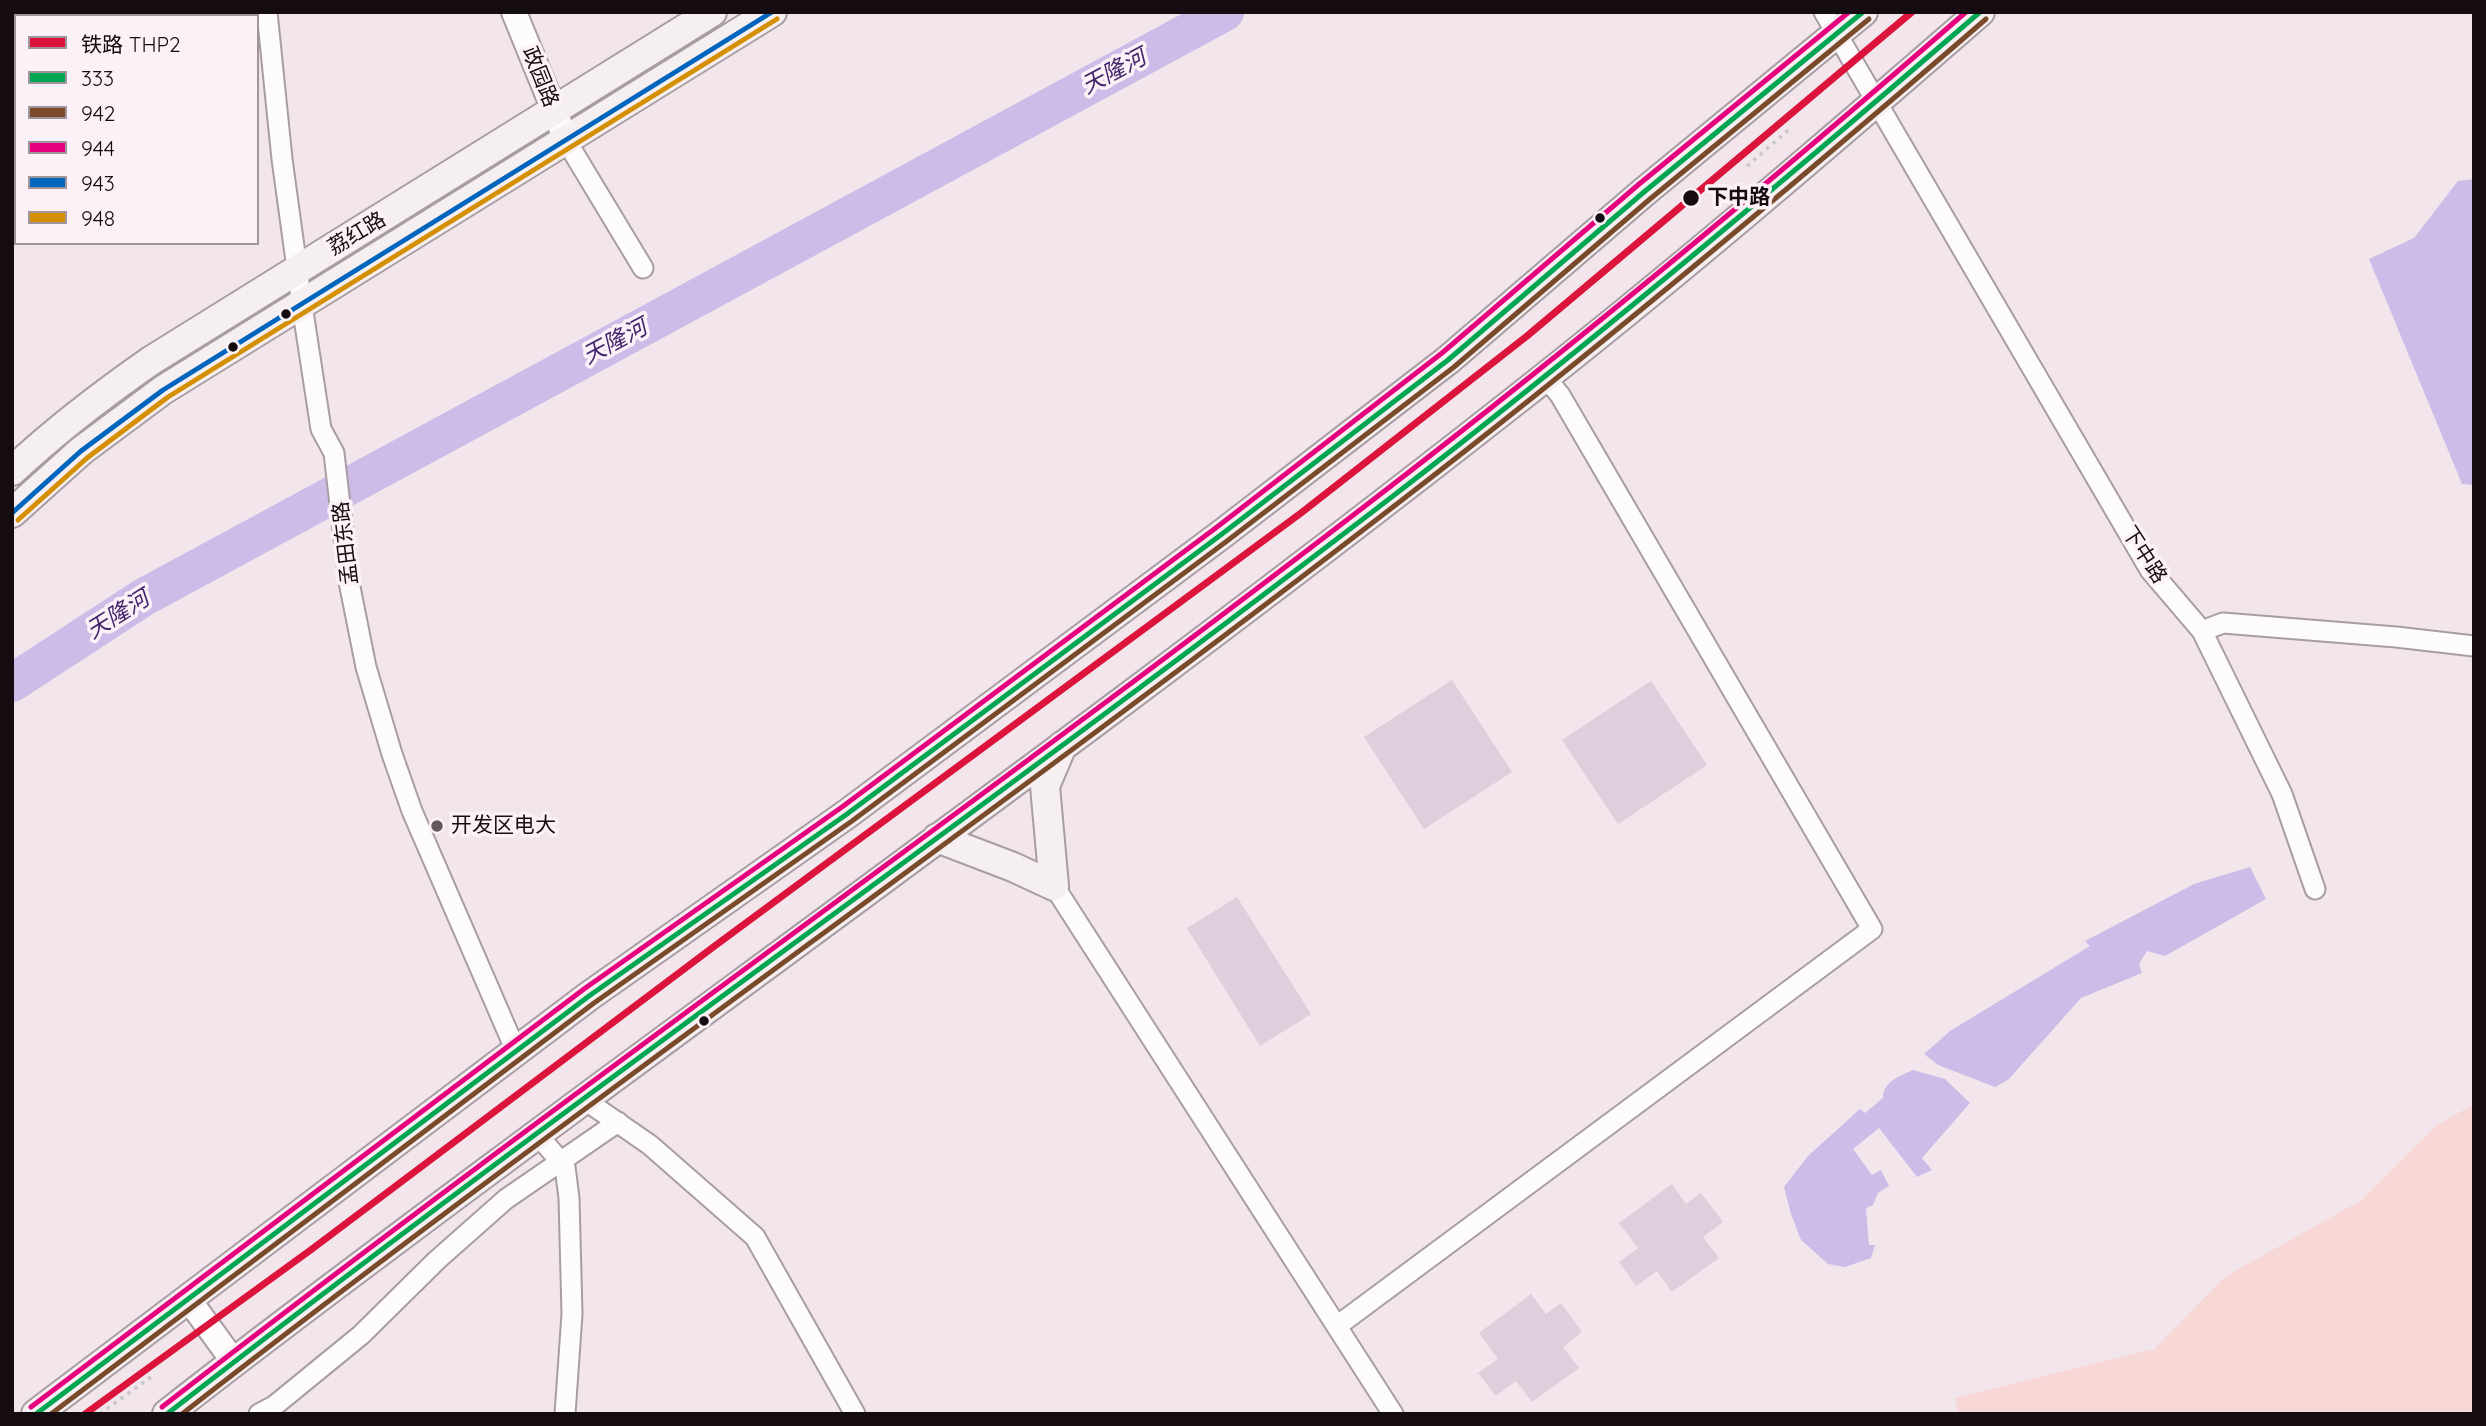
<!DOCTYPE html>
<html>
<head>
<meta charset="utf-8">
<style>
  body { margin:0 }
  #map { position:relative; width:2486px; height:1426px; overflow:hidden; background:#f3e5ec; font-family:Quicksand,"Noto Sans SC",sans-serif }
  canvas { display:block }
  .frame { position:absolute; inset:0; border:14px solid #140c10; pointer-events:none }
  .legend { position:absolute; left:14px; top:14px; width:245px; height:231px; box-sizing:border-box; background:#fcf1f7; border:2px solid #9f959b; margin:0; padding:9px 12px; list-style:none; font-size:21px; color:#140c10 }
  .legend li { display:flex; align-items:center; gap:14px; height:35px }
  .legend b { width:35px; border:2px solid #9f959b }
</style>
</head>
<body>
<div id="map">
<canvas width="2486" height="1426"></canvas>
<div class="frame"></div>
<ul class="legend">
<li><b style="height:9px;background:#dc143c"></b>铁路 THP2</li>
<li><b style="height:9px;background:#00a651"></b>333</li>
<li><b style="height:9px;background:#7a4b2a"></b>942</li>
<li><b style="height:9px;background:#e5007d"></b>944</li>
<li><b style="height:9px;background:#0065bd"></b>943</li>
<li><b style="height:9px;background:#d58f02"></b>948</li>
</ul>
</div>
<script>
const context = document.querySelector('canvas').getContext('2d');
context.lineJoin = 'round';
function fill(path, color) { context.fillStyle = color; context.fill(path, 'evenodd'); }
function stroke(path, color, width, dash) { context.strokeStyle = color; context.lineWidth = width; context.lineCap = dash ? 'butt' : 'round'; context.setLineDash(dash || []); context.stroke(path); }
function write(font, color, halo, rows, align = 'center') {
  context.font = font + ' Quicksand,"Noto Sans SC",sans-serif'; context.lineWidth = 7; context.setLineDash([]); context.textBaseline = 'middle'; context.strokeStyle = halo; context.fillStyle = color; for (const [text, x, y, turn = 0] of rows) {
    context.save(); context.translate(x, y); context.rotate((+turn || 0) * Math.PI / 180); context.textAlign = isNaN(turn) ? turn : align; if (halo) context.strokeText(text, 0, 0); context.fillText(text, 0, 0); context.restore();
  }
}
fill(new Path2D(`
  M2474,1104V1414H1959L1955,1398L2154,1349L2226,1276L2360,1201L2437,1125Z`), '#f8d8d6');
fill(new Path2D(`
  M2474,179V485L2462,484L2369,259L2414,238L2458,181Z
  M2250,867L2266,899L2165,956L2147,951L2139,964L2142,973L2081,998L2008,1080L1995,1087L1938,1065L1924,1054L1950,1031L2090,946L2085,941L2194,884Z
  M1913,1070L1945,1079L1970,1103L1922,1158L1932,1170L1917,1177L1879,1128L1853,1149L1872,1175L1881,1170L1889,1186L1878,1193L1873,1205L1866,1208L1869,1245H1875L1871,1258L1845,1267L1828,1264L1801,1240L1791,1214L1784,1187L1808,1156L1860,1109L1865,1113L1883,1098C1883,1081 1900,1076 1913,1070Z`), '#cdbce8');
stroke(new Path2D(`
  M12,683L144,597L1225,12`), '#cdbce8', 38);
fill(new Path2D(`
  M1452,680L1512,772L1424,829L1364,737Z
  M1651,681L1707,765L1618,824L1562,740Z
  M1237,897L1311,1014L1260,1046L1187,928Z
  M1672,1184L1686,1204L1701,1193L1723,1222L1703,1237L1719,1258L1672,1292L1657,1271L1636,1286L1619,1262L1638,1248L1619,1223Z
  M1531,1294L1546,1314L1561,1303L1582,1332L1563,1347L1579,1368L1532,1402L1516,1381L1496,1396L1478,1373L1498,1359L1479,1333Z`), '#decfdc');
const minor = new Path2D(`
  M267,12L282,159L302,305L321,429L334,453L349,582L366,667L392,754L412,811L516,1051
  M1824,12L2150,570L2202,631L2282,794L2315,889
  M567,142L643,268
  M2202,631L2223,623L2396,637L2474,646
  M1054,886L1393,1414
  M585,1100L650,1145L755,1237L855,1414
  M537,1134L565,1167L569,1198L572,1314L565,1414
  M1337,1326L1872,929L1560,395L1545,377
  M259,1414L274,1406L361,1335L437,1260L506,1199L618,1122`);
const tertiary = new Path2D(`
  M514,12L567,142
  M88,16L91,12
  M12,125L16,119
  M189,1300L234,1362`);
const secondary = new Path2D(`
  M12,471C56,430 103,394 152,360L712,12
  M12,513L81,451L163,390L772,12
  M937,838L1013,867L1054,886
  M1054,886L1045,786L1062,746
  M36,1414L589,996L847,814L1222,534L1448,360L1644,192L1863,12
  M167,1414C306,1305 448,1201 590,1095C899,867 1210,641 1511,404C1672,278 1826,146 1980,12`);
stroke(minor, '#a89da2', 23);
stroke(tertiary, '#a89da2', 28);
stroke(secondary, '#a89da2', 32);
stroke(new Path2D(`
  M1747,166L1792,127
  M100,1414L155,1374`), '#ccc8ca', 3.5, [3.5, 5]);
stroke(minor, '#fdfbfc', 19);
stroke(tertiary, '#fdfbfc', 24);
stroke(secondary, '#f6eff1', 28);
stroke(new Path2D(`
  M36,1414L589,996L847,814L1222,534L1448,360L1644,192L1863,12
  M167,1414C570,1100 989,807 1393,496C1594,341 1788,178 1980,12`), '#00a651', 5);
stroke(new Path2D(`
  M51,1414L594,1003L852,821L1227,541L1454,367L1650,199L1869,19
  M182,1414C583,1102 1000,811 1402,500C1602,346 1795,184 1986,19`), '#7a4b2a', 5);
stroke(new Path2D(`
  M31,1407L584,989L842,807L1217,527L1442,353L1638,185L1849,12
  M162,1407C566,1093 986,799 1391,486C1588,334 1779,175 1966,12`), '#e5007d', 5);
stroke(new Path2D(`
  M12,513L81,451L163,390L772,12`), '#0065bd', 5);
stroke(new Path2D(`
  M18,520L87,458L168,397L777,19`), '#d58f02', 5);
stroke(new Path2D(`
  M85,1414L312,1249L716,945L1301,513L1527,336L1912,12`), '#dc143c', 7);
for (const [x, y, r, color] of [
  [1691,198,9,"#140c10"],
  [1600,218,6,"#140c10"],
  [286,314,6,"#140c10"],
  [233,347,6,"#140c10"],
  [437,826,7,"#62585d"],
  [704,1021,6,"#140c10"]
]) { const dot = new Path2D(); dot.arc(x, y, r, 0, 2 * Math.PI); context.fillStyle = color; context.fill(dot); stroke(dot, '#fcf1f7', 2.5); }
write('21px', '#140c10', '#fcf1f7', [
  ["政园路",540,77,68],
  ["荔红路",357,234,-31],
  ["孟田东路",346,543,-97],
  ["下中路",2144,555,57]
]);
write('bold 21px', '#140c10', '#fcf1f7', [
  ["下中路",1707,198]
], 'left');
write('21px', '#140c10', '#fcf1f7', [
  ["开发区电大",451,826]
], 'left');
write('italic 23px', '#42266d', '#fcf1f7', [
  ["天隆河",1114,72,-28],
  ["天隆河",615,342,-28],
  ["天隆河",118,615,-32]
]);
</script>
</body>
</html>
